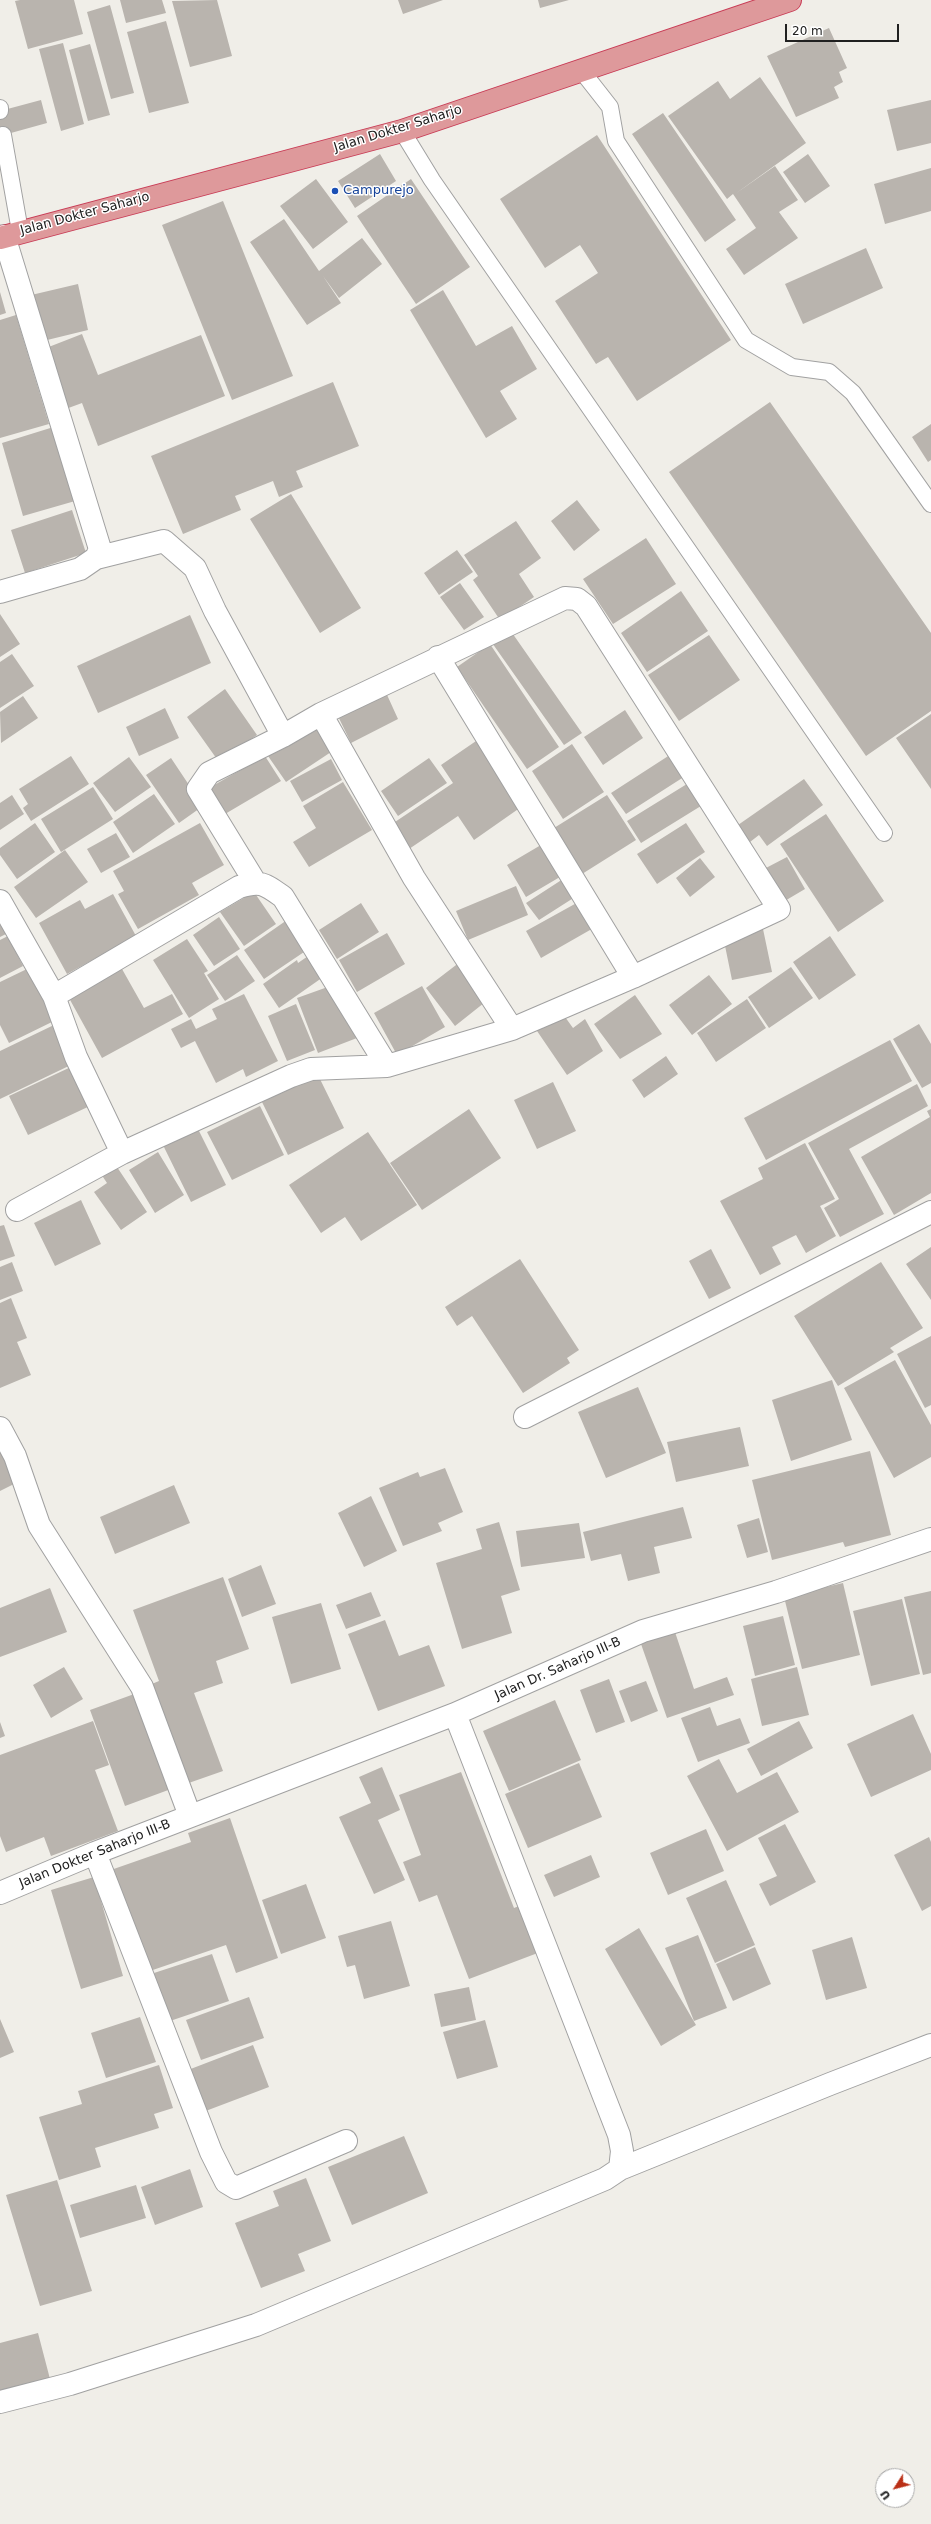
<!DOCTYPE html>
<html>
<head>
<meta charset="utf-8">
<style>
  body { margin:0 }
  #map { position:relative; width:931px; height:2524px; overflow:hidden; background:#f0eee8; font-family:"DejaVu Sans",sans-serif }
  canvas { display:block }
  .north { position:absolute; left:875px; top:2468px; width:40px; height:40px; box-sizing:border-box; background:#fff; border:1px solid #a6a6a6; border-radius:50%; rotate:234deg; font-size:11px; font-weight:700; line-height:16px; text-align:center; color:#202020 }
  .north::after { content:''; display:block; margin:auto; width:14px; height:18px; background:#ba3017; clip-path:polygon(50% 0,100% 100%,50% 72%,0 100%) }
  .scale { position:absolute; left:785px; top:24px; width:114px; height:18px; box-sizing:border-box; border:2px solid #202020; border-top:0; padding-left:5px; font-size:12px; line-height:14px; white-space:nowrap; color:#202020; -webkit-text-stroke:3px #fff; paint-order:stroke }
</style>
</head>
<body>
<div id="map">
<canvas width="931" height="2524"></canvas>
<div class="north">U</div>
<div class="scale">20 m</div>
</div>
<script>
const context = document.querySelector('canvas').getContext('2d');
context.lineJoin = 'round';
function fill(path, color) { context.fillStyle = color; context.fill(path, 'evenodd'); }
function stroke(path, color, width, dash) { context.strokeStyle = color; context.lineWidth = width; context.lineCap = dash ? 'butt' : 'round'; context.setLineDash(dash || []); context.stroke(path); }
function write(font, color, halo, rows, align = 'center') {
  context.font = font + ' "DejaVu Sans",sans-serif'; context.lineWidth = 3; context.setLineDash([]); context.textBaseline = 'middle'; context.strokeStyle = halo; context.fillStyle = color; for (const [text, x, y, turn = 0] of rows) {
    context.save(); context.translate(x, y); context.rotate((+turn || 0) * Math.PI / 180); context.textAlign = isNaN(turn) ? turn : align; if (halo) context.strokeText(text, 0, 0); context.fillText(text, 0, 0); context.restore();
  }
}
fill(new Path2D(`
  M20,0H74L83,34L28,49L15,1Z
  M120,0H162L166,13L126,23Z
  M217,0L232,56L190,67L172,1Z
  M398,0H443L403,14Z
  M538,0H569L540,8Z
  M110,5L134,93L111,99L87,12Z
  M166,21L189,103L149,113L127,32Z
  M829,28L847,68L839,72L843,82L834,87L839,98L796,117L767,56Z
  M63,43L84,124L61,131L39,49Z
  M90,44L110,115L88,121L69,50Z
  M760,77L806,143L735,194L775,166L798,200L779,212L798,238L744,275L726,249L756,228L733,194L727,199L668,116L718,81L730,99Z
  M41,100L47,123L0,136V111Z
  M931,100V143L897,151L887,110Z
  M663,113L736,220L705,242L632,134Z
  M597,135L731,340L637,401L608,357L596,364L555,301L598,273L580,245L545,268L500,199Z
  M380,154L396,181L355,208L338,181Z
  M808,154L830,186L805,203L783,172Z
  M931,168V211L885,224L874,184Z
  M316,179L348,222L313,249L280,206Z
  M411,179L470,267L416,304L357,216Z
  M223,201L293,376L232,400L162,225Z
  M284,219L319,271L362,238L382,264L339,298L323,276L341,303L307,325L250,242Z
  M866,248L883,288L803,324L785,284Z
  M78,284L88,330L39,342L27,296Z
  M443,290L476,346L512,326L537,369L500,391L517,419L486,438L410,310Z
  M0,292L6,313L0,315Z
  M16,315L49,424L0,438V320Z
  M82,334L98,375L201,335L225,396L98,446L82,403L63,410L41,350Z
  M333,382L359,446L296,471L303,487L279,497L273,481L235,496L241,510L183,534L151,456Z
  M770,402L931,633V711L866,756L669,472Z
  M931,424V460L928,462L912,437Z
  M60,425L82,499L23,516L2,443Z
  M291,494L361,608L320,633L250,519Z
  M577,500L600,530L574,551L551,521Z
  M72,510L86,553L25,573L11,530Z
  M516,521L541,558L519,574L534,597L500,620L473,580L478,576L464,555Z
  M646,538L676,584L613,624L583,579Z
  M457,550L473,572L439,595L424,573Z
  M460,583L484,617L464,630L440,597Z
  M681,591L708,631L647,672L621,633Z
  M0,614L20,644L0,657Z
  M190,615L211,663L98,713L77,666Z
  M508,627L582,733L564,745L490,640Z
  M709,635L740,680L679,721L648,675Z
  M490,644L559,747L527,769L457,667Z
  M12,654L34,686L0,708V662Z
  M383,686L398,719L351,743L335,710Z
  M225,689L257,735L219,762L187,717Z
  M23,696L38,718L1,743L0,712Z
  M165,708L179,738L139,756L126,727Z
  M625,710L643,738L603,765L584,737Z
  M931,714V789L896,738Z
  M317,725L334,750L286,782L268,756Z
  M479,739L524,805L474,840L458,816L409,849L392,824L453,783L441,765Z
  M572,744L604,792L563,819L532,771Z
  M676,751L690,773L626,814L611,793Z
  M71,756L89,784L31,821L23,808L28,804L19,789Z
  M265,756L281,781L225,814L209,788Z
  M129,757L151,787L115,812L93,783Z
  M171,758L203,806L179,823L146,775Z
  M429,758L447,783L398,816L381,791Z
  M331,759L342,780L302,802L290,781Z
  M695,779L709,801L641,843L627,821Z
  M804,779L823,805L767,846L759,835L750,842L738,825Z
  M343,782L372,830L309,867L293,842L316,828L303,806Z
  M93,787L113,819L61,852L41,819Z
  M154,794L175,824L133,853L113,822Z
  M12,795L24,814L0,830V803Z
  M607,795L636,840L582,874L554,828Z
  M826,814L884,901L838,932L780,844Z
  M35,823L55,852L17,879L0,855V848Z
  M200,823L224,865L192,883L199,895L138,929L118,894L124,891L113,871Z
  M686,823L705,852L657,884L637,854Z
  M116,833L130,857L101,873L87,849Z
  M546,842L565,874L526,897L507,865Z
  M65,850L88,882L36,918L14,887Z
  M787,857L805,889L783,902L764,869Z
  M700,858L715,877L690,897L676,878Z
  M563,879L575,897L539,920L526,903Z
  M516,886L528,915L468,940L456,911Z
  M254,892L276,924L244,946L220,912Z
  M113,894L136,936L67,974L39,923L80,900L85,909Z
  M582,900L597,926L541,958L526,931Z
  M361,903L379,932L337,959L319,930Z
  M219,917L240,949L214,966L193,935Z
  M0,918L8,933L0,937Z
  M287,920L307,950L264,979L244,950Z
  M763,929L772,972L732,980L723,936Z
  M387,933L405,964L357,992L339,960Z
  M8,936L23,966L0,978V940Z
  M830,936L856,975L819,1000L793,962Z
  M187,939L208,971L204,973L219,999L189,1018L153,960Z
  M311,954L326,975L279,1008L263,984L297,960L298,963Z
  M237,955L255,981L225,1001L207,975Z
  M460,962L489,999L455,1026L426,988Z
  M791,967L813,998L769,1028L748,997Z
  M29,968L54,1021L9,1043L0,1025V982Z
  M122,969L144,1008L172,994L183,1014L102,1058L69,998Z
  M709,975L732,1004L692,1035L669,1005Z
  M336,984L357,1038L318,1053L297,998Z
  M422,986L445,1027L397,1055L374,1013Z
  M244,994L278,1061L246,1077L243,1069L216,1083L195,1041L181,1048L171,1029L191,1019L196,1029L217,1019L212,1009Z
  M635,995L662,1034L620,1059L594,1024Z
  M747,999L766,1028L716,1062L697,1033Z
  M296,1004L315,1050L287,1061L268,1016Z
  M560,1010L573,1028L585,1019L603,1051L567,1075L535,1028Z
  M56,1024L75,1063L0,1099V1051Z
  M919,1024L931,1044V1083L922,1088L893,1039Z
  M890,1040L912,1081L766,1160L744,1118Z
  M666,1056L678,1074L644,1098L632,1080Z
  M73,1066L92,1105L28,1135L9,1096Z
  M318,1075L344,1128L288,1155L262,1102Z
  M553,1082L576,1131L537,1149L514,1100Z
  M917,1084L928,1106L849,1149L884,1214L840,1237L824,1208L839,1199L808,1143Z
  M260,1106L284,1155L232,1180L207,1132Z
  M469,1109L501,1158L422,1210L390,1163Z
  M931,1109V1193L894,1215L861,1157L930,1117L927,1111Z
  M198,1129L226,1185L191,1202L161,1141Z
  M368,1132L417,1205L361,1241L345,1217L321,1233L289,1185Z
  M805,1143L835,1199L820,1206L836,1236L806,1253L796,1235L772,1247L781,1264L760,1275L720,1201L763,1179L758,1168Z
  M158,1152L184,1195L155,1213L129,1170Z
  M113,1161L147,1212L121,1230L94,1192L107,1183L99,1171Z
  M81,1200L101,1244L55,1266L34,1223Z
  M4,1225L15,1256L0,1261V1226Z
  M931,1247V1300L906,1264Z
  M711,1249L731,1288L709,1299L689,1261Z
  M520,1259L579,1350L567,1358L570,1363L523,1393L472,1316L457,1326L445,1307Z
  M12,1262L23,1291L0,1300V1267Z
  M881,1262L923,1328L890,1348L894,1352L838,1386L794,1316Z
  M11,1298L27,1338L17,1342L31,1375L0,1388V1303Z
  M931,1336V1405L925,1408L897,1354Z
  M895,1360L931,1425V1457L894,1478L844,1388Z
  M832,1380L852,1440L791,1461L772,1400Z
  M638,1387L666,1453L606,1478L578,1412Z
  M740,1427L749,1466L676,1482L667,1442Z
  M0,1446L16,1483L0,1491Z
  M870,1451L891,1535L845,1547L843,1542L772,1560L752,1480Z
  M445,1468L463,1512L438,1523L442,1531L403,1546L379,1488L418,1472L420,1477Z
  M174,1485L190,1523L115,1554L100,1517Z
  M371,1496L397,1551L364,1567L338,1513Z
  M683,1507L692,1538L654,1547L660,1573L628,1581L621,1554L591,1561L583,1532Z
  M759,1518L768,1552L747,1558L737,1525Z
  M499,1522L520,1590L501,1596L512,1633L462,1649L436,1563L482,1549L476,1529Z
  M579,1523L585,1558L521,1567L516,1531Z
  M261,1565L276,1604L242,1617L228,1579Z
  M223,1577L249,1649L216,1661L223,1683L194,1693L223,1771L183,1785L147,1686L159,1681L133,1610Z
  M843,1583L860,1655L802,1669L784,1597Z
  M50,1588L67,1632L0,1657V1608Z
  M931,1591V1673L923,1675L904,1597Z
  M371,1592L381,1616L346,1629L336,1605Z
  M902,1599L920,1674L871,1686L853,1611Z
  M321,1603L341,1669L291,1684L272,1617Z
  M783,1616L795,1665L755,1676L743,1626Z
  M385,1620L399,1656L429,1645L445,1686L378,1711L348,1634Z
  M675,1632L694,1689L727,1677L734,1695L667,1718L641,1644Z
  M64,1667L83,1699L51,1718L33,1685Z
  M797,1667L809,1715L762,1726L751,1679Z
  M609,1679L625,1722L596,1733L580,1690Z
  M646,1681L658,1711L631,1722L619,1691Z
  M137,1693L171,1789L125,1806L90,1710Z
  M555,1700L581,1760L509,1791L483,1731Z
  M710,1707L717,1726L740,1718L750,1743L698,1762L681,1718Z
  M913,1714L931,1754V1770L871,1797L847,1744Z
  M93,1721L109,1765L95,1770L118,1831L51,1856L44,1837L6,1852L0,1836V1755Z
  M799,1721L813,1748L761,1776L747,1749Z
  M0,1722L5,1736L0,1738Z
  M719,1759L737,1793L777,1772L799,1812L727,1851L687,1776Z
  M579,1763L602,1817L528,1848L505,1794Z
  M382,1767L400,1810L378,1820L405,1880L374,1894L339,1817L371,1803L359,1777Z
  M461,1772L514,1908L524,1904L543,1951L469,1979L437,1895L419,1902L403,1862L421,1855L399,1795Z
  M230,1818L278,1958L236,1973L226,1945L144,1973L108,1871L191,1842L188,1833Z
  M785,1824L816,1882L770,1906L759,1884L777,1876L758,1838Z
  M706,1829L724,1871L668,1895L650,1853Z
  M929,1837L931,1842V1906L922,1911L894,1855Z
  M591,1855L600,1877L554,1897L544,1875Z
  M94,1877L123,1976L81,1989L51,1890Z
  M726,1880L755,1945L715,1963L686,1898Z
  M306,1884L326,1938L281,1954L262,1900Z
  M391,1921L410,1986L364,1999L355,1965L347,1967L338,1936Z
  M639,1928L696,2025L661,2046L605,1949Z
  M698,1935L727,2008L694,2021L665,1948Z
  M852,1937L867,1988L826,2000L812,1950Z
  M755,1947L771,1984L733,2001L716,1964Z
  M212,1954L229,2001L170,2021L154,1973Z
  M469,1987L476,2020L441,2027L434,1994Z
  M249,1997L264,2038L201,2060L186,2020Z
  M140,2017L156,2062L106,2078L91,2033Z
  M0,2019L14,2052L0,2058Z
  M485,2020L498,2067L457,2079L443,2032Z
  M253,2045L269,2087L203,2112L188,2070Z
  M159,2065L173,2108L154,2114L159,2128L95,2148L101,2167L59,2180L39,2117L82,2104L78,2091Z
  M404,2136L428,2193L352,2225L328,2167Z
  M190,2169L203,2207L155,2225L141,2187Z
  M306,2178L331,2241L298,2254L305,2271L261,2288L235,2223L279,2206L273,2191Z
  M57,2180L92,2291L40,2306L6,2195Z
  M136,2185L146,2218L80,2238L70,2205Z
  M38,2333L50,2379L0,2393V2343Z`), '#b9b4ae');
const lane = new Path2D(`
  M581,70L610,107L616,141L746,340L792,367L829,372L853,393L931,504
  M0,108V111
  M402,131L432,180L884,833
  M3,135L20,231`);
const street = new Path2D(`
  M96,558L164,541L195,568L215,611L283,736
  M0,592L80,569L96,558L100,549L4,236
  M438,657L633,977L512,1029
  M255,882L198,789L209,773L283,736L321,714L565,598L577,599L586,606L779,909L633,977
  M0,901L54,996L76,1057L122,1153L291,1076L311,1069L387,1066L512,1029L414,878L321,714
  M54,996L239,887C261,880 265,884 283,897L387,1066
  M17,1210L122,1153
  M525,1417L931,1212
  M0,1428L15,1456L39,1525L142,1687L190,1816
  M455,1714L619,2135L622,2151L620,2169
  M95,1853L211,2152L226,2182L236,2188L346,2141
  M0,1893L95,1853L455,1714L643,1631L776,1592L931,1539
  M0,2402L70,2384L256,2325L605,2179L620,2169L830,2084L931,2045`);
const highway = new Path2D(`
  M0,238L402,131L790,0`);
stroke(lane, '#a1a1a1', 18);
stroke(street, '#a1a1a1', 24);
stroke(highway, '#c83b55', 24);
stroke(lane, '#fff', 16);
stroke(street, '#fff', 22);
stroke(highway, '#de999b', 22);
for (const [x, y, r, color] of [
  [335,191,4,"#1a4fb4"]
]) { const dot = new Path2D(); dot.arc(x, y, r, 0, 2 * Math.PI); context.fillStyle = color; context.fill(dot); stroke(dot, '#fff', 1.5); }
write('13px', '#202020', '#fff', [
  ["Jalan Dokter Saharjo",398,129,-17],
  ["Jalan Dokter Saharjo",85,214,-15],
  ["Jalan Dr. Saharjo III-B",558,1669,-24],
  ["Jalan Dokter Saharjo III-B",95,1854,-22]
]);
write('13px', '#164399', '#fff', [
  ["Campurejo",343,191]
], 'left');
</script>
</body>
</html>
